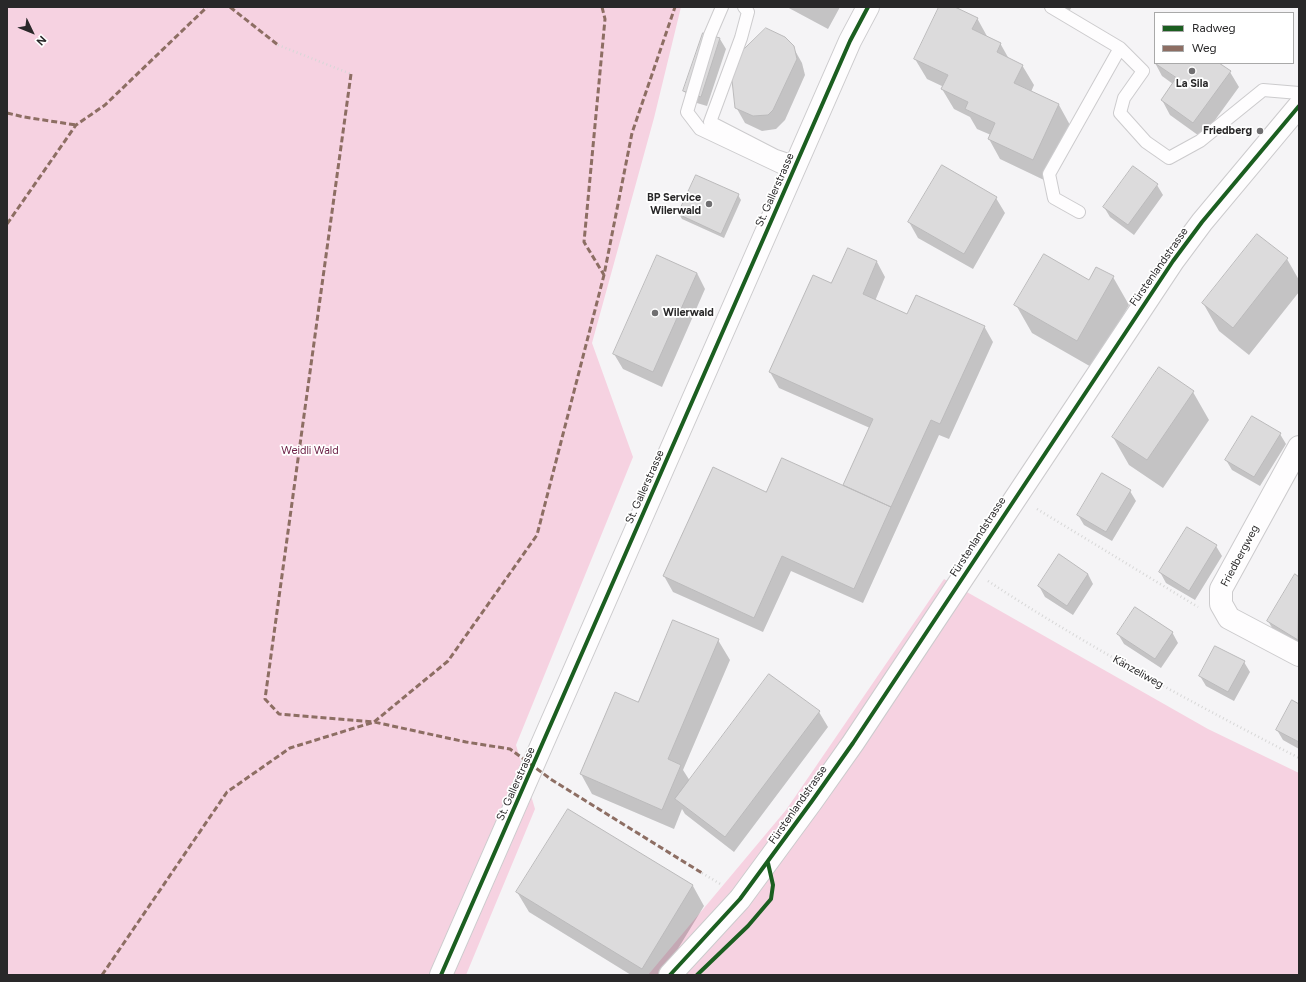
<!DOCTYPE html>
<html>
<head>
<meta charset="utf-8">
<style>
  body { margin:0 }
  #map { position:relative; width:1306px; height:982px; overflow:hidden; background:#f5f4f6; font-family:Figtree,sans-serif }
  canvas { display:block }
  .frame { position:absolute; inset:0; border:8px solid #292829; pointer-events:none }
  .legend { position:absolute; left:1154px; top:12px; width:140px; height:52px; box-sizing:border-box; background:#fff; border:1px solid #a9a9a9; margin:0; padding:5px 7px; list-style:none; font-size:12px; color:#292829 }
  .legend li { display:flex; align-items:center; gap:8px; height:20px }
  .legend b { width:20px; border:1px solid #a9a9a9 }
  .north { position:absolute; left:12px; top:12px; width:40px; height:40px; -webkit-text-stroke:3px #fff; paint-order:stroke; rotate:133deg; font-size:11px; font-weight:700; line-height:16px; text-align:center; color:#292829 }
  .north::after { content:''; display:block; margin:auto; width:14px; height:18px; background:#292829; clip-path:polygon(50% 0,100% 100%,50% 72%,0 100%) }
</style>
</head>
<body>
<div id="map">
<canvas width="1306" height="982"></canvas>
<div class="frame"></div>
<ul class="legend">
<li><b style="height:5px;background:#1b5e20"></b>Radweg</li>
<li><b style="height:5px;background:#8d6e63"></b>Weg</li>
</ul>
<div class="north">N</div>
</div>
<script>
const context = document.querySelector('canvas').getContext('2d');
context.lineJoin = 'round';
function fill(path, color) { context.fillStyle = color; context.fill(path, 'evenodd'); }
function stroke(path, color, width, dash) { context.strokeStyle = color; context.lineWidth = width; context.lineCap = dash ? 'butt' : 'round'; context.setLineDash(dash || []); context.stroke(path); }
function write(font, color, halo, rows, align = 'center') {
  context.font = font + ' Figtree,sans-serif'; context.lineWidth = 3.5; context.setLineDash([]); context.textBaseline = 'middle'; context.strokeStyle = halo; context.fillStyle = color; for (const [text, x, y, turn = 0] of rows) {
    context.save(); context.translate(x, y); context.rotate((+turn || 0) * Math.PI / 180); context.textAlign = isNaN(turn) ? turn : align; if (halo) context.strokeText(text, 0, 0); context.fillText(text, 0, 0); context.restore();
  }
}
fill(new Path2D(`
  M7,7H681L654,118L592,343L633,457L516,745L535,809L466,975H7Z
  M944,579L1208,729L1299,773V975H648L786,810Z`), '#f6d2e1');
fill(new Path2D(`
  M787,7H840L828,29Z
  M940,7H953L977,18L988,38L1000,43L1009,59L1022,65L1034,85L1031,92L1059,105L1070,125L1044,180L1000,159L989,139L991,135L977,129L970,117L954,109L942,89L944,87L927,79L915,59Z
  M1057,7H1072L1067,14Z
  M703,34L720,39L726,49L707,106L690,101L684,91Z
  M793,47L802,63L805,75L785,120L776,129L762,131L745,123L736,107Z
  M1155,59V63H1218L1230,72L1239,87L1202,138L1170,115L1162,100L1173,84L1162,76L1154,61Z
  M1157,185L1163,195L1134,235L1110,217L1104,207Z
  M738,195L741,200L724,238L682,219L679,214Z
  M996,198L1005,213L973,269L918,238L909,222Z
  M848,249L877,262L885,277L875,301L908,315L984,326L993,342L949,439L939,435L863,603L791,571L763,632L673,592L664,576L767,493L843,487L870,428L779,388L770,372L832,284Z
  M1287,259L1299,280V292L1249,355L1219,331L1203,303Z
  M697,273L705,289L662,387L623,369L614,354Z
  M1113,277L1129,305L1093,368L1032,333L1016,305L1090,281Z
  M1193,392L1209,420L1163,488L1129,465L1113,437Z
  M1280,434L1286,444L1260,486L1232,470L1226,460Z
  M1130,491L1136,501L1112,541L1084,525L1078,515Z
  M1216,546L1222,556L1195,600L1166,583L1160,572Z
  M1088,574L1093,584L1073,615L1045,597L1039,586Z
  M1295,576L1299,578V646L1274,631L1268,621Z
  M1172,632L1178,643L1161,668L1124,644L1118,634Z
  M718,640L730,660L683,770L690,781L819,712L828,727L734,852L685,814L682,809L674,829L592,794L581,774L638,703Z
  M1244,662L1250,672L1234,701L1206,686L1200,676Z
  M1299,705V749L1283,740L1277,730Z
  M568,810L693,886L704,906L662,975H631L529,912L517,892Z`), '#0003');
const building = new Path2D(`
  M939,7H955L978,18L972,29L1001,43L997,52L1023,65L1014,83L1059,104L1033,160L988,139L995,123L965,109L968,102L941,89L948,75L914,59Z
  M766,28L785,37L794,46L797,59L773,110L768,115L753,116L735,108L731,71L738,55Z
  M703,33L720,38L701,97L683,91Z
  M1155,63H1219L1231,71L1193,123L1161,100L1176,78Z
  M942,165L997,197L964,254L908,222Z
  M1133,166L1158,184L1128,225L1103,207Z
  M696,175L739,194L721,234L678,214Z
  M1257,234L1288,258L1233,328L1202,303Z
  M848,248L877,261L863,294L907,314L916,295L985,326L940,424L931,420L891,507L843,485L873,419L769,372L813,275L831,283Z
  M1044,254L1089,280L1096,267L1114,276L1077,341L1014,305Z
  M657,255L697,273L653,372L613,354Z
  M1159,367L1194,391L1147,460L1112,437Z
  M1252,416L1281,433L1254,477L1225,460Z
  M782,458L891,507L854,589L782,556L754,618L663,576L713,467L766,492Z
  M1102,473L1131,490L1106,532L1077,515Z
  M1187,527L1217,545L1189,591L1159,572Z
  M1059,554L1088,574L1067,606L1038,586Z
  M1295,574L1299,577L1298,640L1267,621Z
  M1135,607L1173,632L1155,659L1117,634Z
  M673,620L719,639L668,759L681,765L662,810L580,774L615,692L638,702Z
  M1215,646L1245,661L1228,692L1199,676Z
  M769,674L820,711L725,837L675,799Z
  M1292,700L1299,704V742L1276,730Z
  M568,809L693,885L642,969L516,892Z`);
fill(building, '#dcdbdc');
stroke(building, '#bbbabb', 1);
const service = new Path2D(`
  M722,7L710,35L687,112L700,129L793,173
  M744,7L748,12L741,38L710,122L776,156L797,163
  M1051,7L1120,48L1143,71L1124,98L1120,113L1146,142L1169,158L1200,141L1263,90L1299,93
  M1079,212L1054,198L1049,174L1120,48`);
const minor = new Path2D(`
  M1299,447L1221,589V604L1229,618L1299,655`);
const tertiary = new Path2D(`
  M670,975L740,899L812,801L853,743L1173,261L1202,222L1299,106`);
const primary = new Path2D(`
  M441,975L850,41L868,7`);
stroke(service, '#cccbcd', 14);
stroke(minor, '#cccbcd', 24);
stroke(tertiary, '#cccbcd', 24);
stroke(primary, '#cccbcd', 24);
stroke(new Path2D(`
  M278,45L351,74
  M1037,509L1198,607
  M988,581C1088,647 1193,703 1299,758
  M702,873L722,885`), '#d7d7d7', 2.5, [1, 3]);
stroke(service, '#fefdfe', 12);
stroke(minor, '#fefdfe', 22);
stroke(tertiary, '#fefdfe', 22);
stroke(primary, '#fefdfe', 22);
stroke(new Path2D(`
  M230,7L278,45
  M602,7L605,19L584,242L604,275
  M351,74L265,699L279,714L374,722L448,661L537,535L604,275L632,133L675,7
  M7,113L24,117L76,125
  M7,224L76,125L105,105L207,7
  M102,975L227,792L290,748L374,722L466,742L510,749L552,780L702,873`), '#8d6e63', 3, [6, 3]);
stroke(new Path2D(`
  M441,975L850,41L868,7
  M670,975L740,899L812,801L853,743L1173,261L1202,222L1299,106
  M697,975L748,926L771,899L773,885L768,863`), '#1b5e20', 4);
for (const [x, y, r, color] of [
  [1192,71,4,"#706f71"],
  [1260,131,4,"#706f71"],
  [709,204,4,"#706f71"],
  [655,313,4,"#706f71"]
]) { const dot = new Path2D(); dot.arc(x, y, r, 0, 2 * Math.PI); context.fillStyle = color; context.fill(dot); stroke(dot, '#fff', 1.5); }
write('bold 11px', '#292829', '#fff', [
  ["La Sila",1192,84,"center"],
  ["Friedberg",1252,131],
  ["BP Service",701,198],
  ["Wilerwald",701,211],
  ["Wilerwald",663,313,"left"]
], 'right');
write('11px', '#292829', '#fff', [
  ["St. Gallerstrasse",775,190,-66],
  ["Fürstenlandstrasse",1159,267,-55],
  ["St. Gallerstrasse",645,487,-66],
  ["Fürstenlandstrasse",978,537,-57],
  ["Friedbergweg",1240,556,-62],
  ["Känzeliweg",1138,672,29],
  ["St. Gallerstrasse",516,784,-66],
  ["Fürstenlandstrasse",798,805,-55]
]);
write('11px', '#6e2348', '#fff', [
  ["Weidli Wald",310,451]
]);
</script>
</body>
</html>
